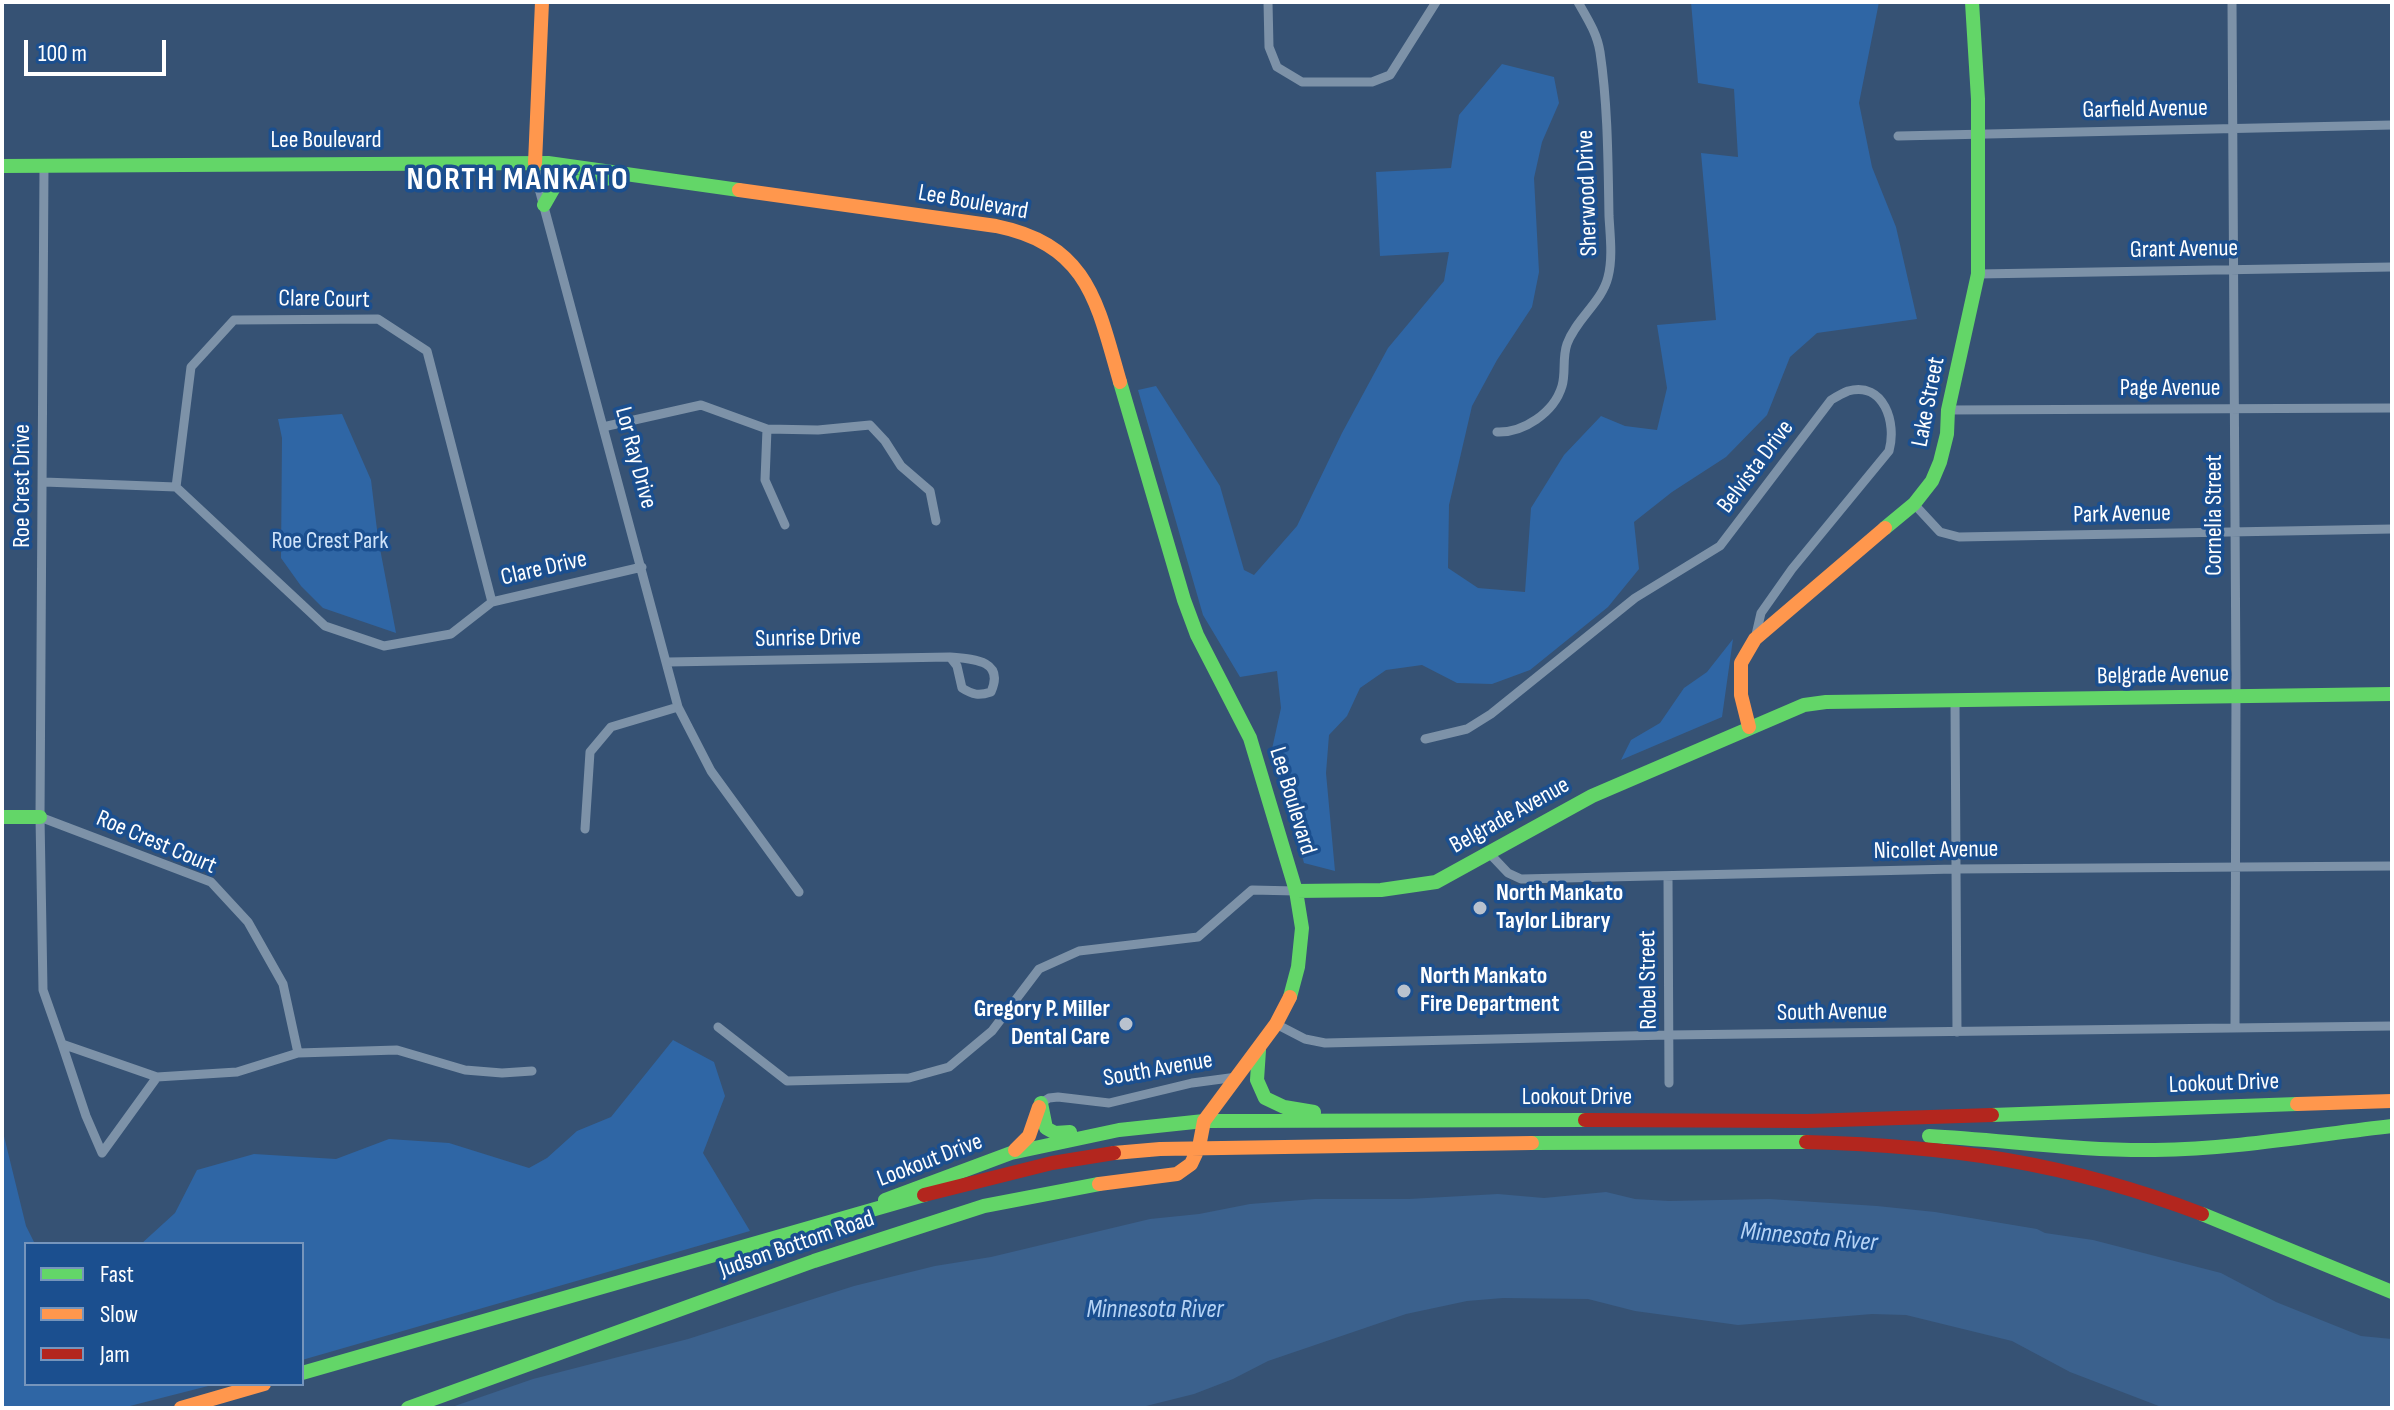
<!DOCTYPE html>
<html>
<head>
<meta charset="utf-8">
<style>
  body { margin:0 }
  #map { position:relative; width:2394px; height:1410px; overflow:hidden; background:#365274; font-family:"Sofia Sans Condensed",sans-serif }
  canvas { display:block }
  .frame { position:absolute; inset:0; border:4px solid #fff; pointer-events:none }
  .legend { position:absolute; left:24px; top:1242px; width:280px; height:144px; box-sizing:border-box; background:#1b4f8f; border:2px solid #7695bc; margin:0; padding:10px 14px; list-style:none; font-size:24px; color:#fff }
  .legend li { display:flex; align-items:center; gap:16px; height:40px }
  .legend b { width:40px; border:2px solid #7695bc }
  .scale { position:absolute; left:24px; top:40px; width:142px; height:36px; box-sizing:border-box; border:4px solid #fff; border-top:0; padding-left:10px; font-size:24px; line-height:28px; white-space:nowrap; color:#fff; -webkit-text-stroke:6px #1b4f8f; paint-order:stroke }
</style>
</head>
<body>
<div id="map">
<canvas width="2394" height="1410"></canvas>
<div class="frame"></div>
<ul class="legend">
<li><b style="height:10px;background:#63d668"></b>Fast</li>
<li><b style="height:10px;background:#ff974d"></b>Slow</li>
<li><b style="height:10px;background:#b3261e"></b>Jam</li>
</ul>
<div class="scale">100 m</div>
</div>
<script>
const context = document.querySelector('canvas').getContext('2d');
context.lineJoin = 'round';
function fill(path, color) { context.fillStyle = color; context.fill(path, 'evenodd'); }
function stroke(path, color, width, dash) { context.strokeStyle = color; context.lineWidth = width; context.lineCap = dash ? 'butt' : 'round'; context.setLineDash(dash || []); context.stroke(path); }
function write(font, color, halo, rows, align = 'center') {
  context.font = font + ' "Sofia Sans Condensed",sans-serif'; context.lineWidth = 7; context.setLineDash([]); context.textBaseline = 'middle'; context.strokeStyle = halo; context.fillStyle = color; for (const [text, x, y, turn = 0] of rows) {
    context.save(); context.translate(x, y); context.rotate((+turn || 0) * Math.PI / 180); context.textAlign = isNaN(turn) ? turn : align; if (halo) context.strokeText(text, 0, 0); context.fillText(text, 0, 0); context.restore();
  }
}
fill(new Path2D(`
  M1691,2H1879L1859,103L1872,167L1896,227L1917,319L1817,333L1790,357L1767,415L1726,457L1672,492L1634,522L1639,569L1608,607L1530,670L1492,684L1457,683L1422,665L1386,670L1360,688L1347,716L1329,735L1326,773L1335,871L1304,863L1272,749L1281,708L1277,671L1240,677L1203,615L1138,390L1156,386L1220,486L1244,570L1254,575L1297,526L1342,433L1388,348L1444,281L1449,252L1380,256L1376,172L1451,168L1459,115L1502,64L1554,77L1559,103L1542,142L1534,178L1539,272L1532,307L1497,360L1472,406L1449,505L1448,568L1478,588L1525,592L1531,508L1564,455L1601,416L1625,426L1657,430L1667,388L1657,325L1716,320L1701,153L1738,157L1734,89L1698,83Z
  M342,414L371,480L378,538L396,633L323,608L301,586L281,558L282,438L278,419Z
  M1733,639L1722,717L1621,760L1631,740L1660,723L1684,688L1707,672Z
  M673,1040L714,1062L725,1096L703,1153L750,1231L302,1360V1244H141L175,1213L197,1170L254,1154L336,1159L389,1139L449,1143L529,1168L547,1158L577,1131L611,1117Z
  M2,1128L26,1226L35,1244H26V1384H216L122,1408H2Z`), '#2f66a5');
fill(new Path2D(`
  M1606,1192L1635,1199L1669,1201L1769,1199L1877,1206L1935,1212L2037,1229L2045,1233L2093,1240L2221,1273L2276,1302L2361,1336L2392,1339V1408H2164L2070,1372L2012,1341L1906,1315L1872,1314L1738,1325L1635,1311L1588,1299L1503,1298L1467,1301L1406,1314L1268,1361L1233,1379L1194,1394L1138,1408H449L533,1379L688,1339L854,1286L935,1266L991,1257L1150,1219L1199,1214L1250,1204L1315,1199H1409L1498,1194L1544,1198Z`), '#3b618d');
stroke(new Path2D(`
  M1268,2L1269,47L1277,67L1302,82H1372L1390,75L1436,2
  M2232,2L2236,688L2235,1027
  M1898,136L2392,125
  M535,163L537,181L678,707L711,771L799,892
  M44,166L40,817L43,990L62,1044L157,1077L237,1072L298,1053L397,1050L465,1070L502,1073L532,1071
  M1978,274L2392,267
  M1948,410L2392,408
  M603,427L701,405L767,429L818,430L870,425L885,441L901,466L930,491L936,521
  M767,429L765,480L785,525
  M1497,432C1523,433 1554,413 1562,386C1566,373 1562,358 1567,344C1576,319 1602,302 1608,277C1613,258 1610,235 1609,216C1608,162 1608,106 1600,52C1597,33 1587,18 1578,2
  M44,482L176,487L325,626L384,646L451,634L492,602L642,567
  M176,487L191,367L234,320L378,319L427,351L492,602
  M1914,504L1940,532L1959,537L2392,529
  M668,662L950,657L957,666L962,688C973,695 979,696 991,692C1005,660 973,659 950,657
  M1955,701L1957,1032
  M1425,739L1467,729L1491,714L1635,598L1720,546L1831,400C1836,397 1843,393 1848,391C1884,381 1897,423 1889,451L1792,569L1761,613L1755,639
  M40,817L211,882L248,922L283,984L298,1053
  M585,829L590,752L611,727L678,707
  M1490,854L1508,873L1521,879L1955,869L2392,866
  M1668,877L1669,1083
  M1276,1024L1305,1039L1325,1043L1669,1035L2392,1026
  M718,1027L787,1081L909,1078L949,1067L992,1031L1039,969L1079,951L1198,937L1252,890L1296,891
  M62,1044L86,1116L102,1153L157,1077
  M1041,1103L1049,1098L1058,1097L1109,1103L1192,1083L1237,1077`), '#7d92a8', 9);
stroke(new Path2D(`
  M2,166L548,163L739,190
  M544,205L556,184L606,179
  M1120,382L1184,600L1197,635L1250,738L1296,891L1302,928L1298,967L1290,997
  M1885,528L1914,504L1932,481L1940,462L1947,434L1948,410L1978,274V99L1972,2
  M2,817H40
  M1296,891L1381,890L1436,882L1592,796L1804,705L1826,702L2392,694
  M1259,1050L1257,1080L1265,1098L1284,1107L1314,1112
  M1041,1103L1046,1128L1055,1133L1070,1132
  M1992,1115L2297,1104
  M1929,1136C2004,1140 2079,1151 2155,1150C2234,1149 2313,1135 2392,1126
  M1532,1143L1806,1142
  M885,1200L1011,1153L1119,1130L1204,1121L1585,1120
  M2202,1214L2392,1292
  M302,1373L924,1195
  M408,1408L814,1261L984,1206L1099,1184`), '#63d668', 14);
stroke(new Path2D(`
  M535,163L542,2
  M739,190L996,226C1089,245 1097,303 1120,382
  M1749,727L1741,695V663L1755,639L1885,528
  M2297,1104L2392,1101
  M1015,1150L1029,1136L1039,1107
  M1114,1153L1160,1149L1532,1143
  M1099,1184L1177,1174L1191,1164L1199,1147L1204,1121L1276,1024L1290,997
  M181,1408L264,1384`), '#ff974d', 14);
stroke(new Path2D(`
  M1585,1120L1807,1121L1992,1115
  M1806,1142C1950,1146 2066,1162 2202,1214
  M924,1195L1052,1163L1114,1153`), '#b3261e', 14);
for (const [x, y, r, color] of [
  [1480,908,8,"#b9c2ce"],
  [1404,991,8,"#b9c2ce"],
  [1126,1024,8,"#b9c2ce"]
]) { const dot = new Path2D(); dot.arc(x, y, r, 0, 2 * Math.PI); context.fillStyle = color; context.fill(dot); stroke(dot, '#1b4f8f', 3); }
write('24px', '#fff', '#1b4f8f', [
  ["Garfield Avenue",2145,110,-1],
  ["Lee Boulevard",326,141],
  ["Sherwood Drive",1588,193,-92],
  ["Lee Boulevard",973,203,10],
  ["Grant Avenue",2184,250,-1],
  ["Clare Court",324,300,1],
  ["Page Avenue",2170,389],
  ["Lake Street",1929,402,-79],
  ["Lor Ray Drive",635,458,75],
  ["Belvista Drive",1756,467,-53],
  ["Roe Crest Drive",23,486,-90],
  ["Park Avenue",2122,515,-1],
  ["Cornelia Street",2215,515,-90],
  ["Clare Drive",544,569,-13],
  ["Sunrise Drive",808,639,-1],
  ["Belgrade Avenue",2163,676,-1],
  ["Lee Boulevard",1292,801,73],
  ["Belgrade Avenue",1510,816,-29],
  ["Roe Crest Court",156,843,23],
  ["Nicollet Avenue",1936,851,-1],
  ["Robel Street",1649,980,-91],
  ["South Avenue",1832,1013,-1],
  ["South Avenue",1158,1070,-10],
  ["Lookout Drive",2224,1084,-2],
  ["Lookout Drive",1577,1098],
  ["Lookout Drive",930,1161,-21],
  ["Judson Bottom Road",797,1245,-19]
]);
write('24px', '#cfe3fa', '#1b4f8f', [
  ["Roe Crest Park",330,542]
]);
write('bold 24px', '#fff', '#1b4f8f', [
  ["North Mankato",1496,894],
  ["Taylor Library",1496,922],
  ["North Mankato",1420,977],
  ["Fire Department",1420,1005],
  ["Gregory P. Miller",1110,1010,"right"],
  ["Dental Care",1110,1038,"right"]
], 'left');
write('italic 26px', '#b5d3f5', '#1b4f8f', [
  ["Minnesota River",1809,1238,5],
  ["Minnesota River",1155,1310]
]);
context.letterSpacing = '2px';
write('bold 32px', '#fff', '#1b4f8f', [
  ["NORTH MANKATO",518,181]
]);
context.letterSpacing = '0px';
</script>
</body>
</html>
